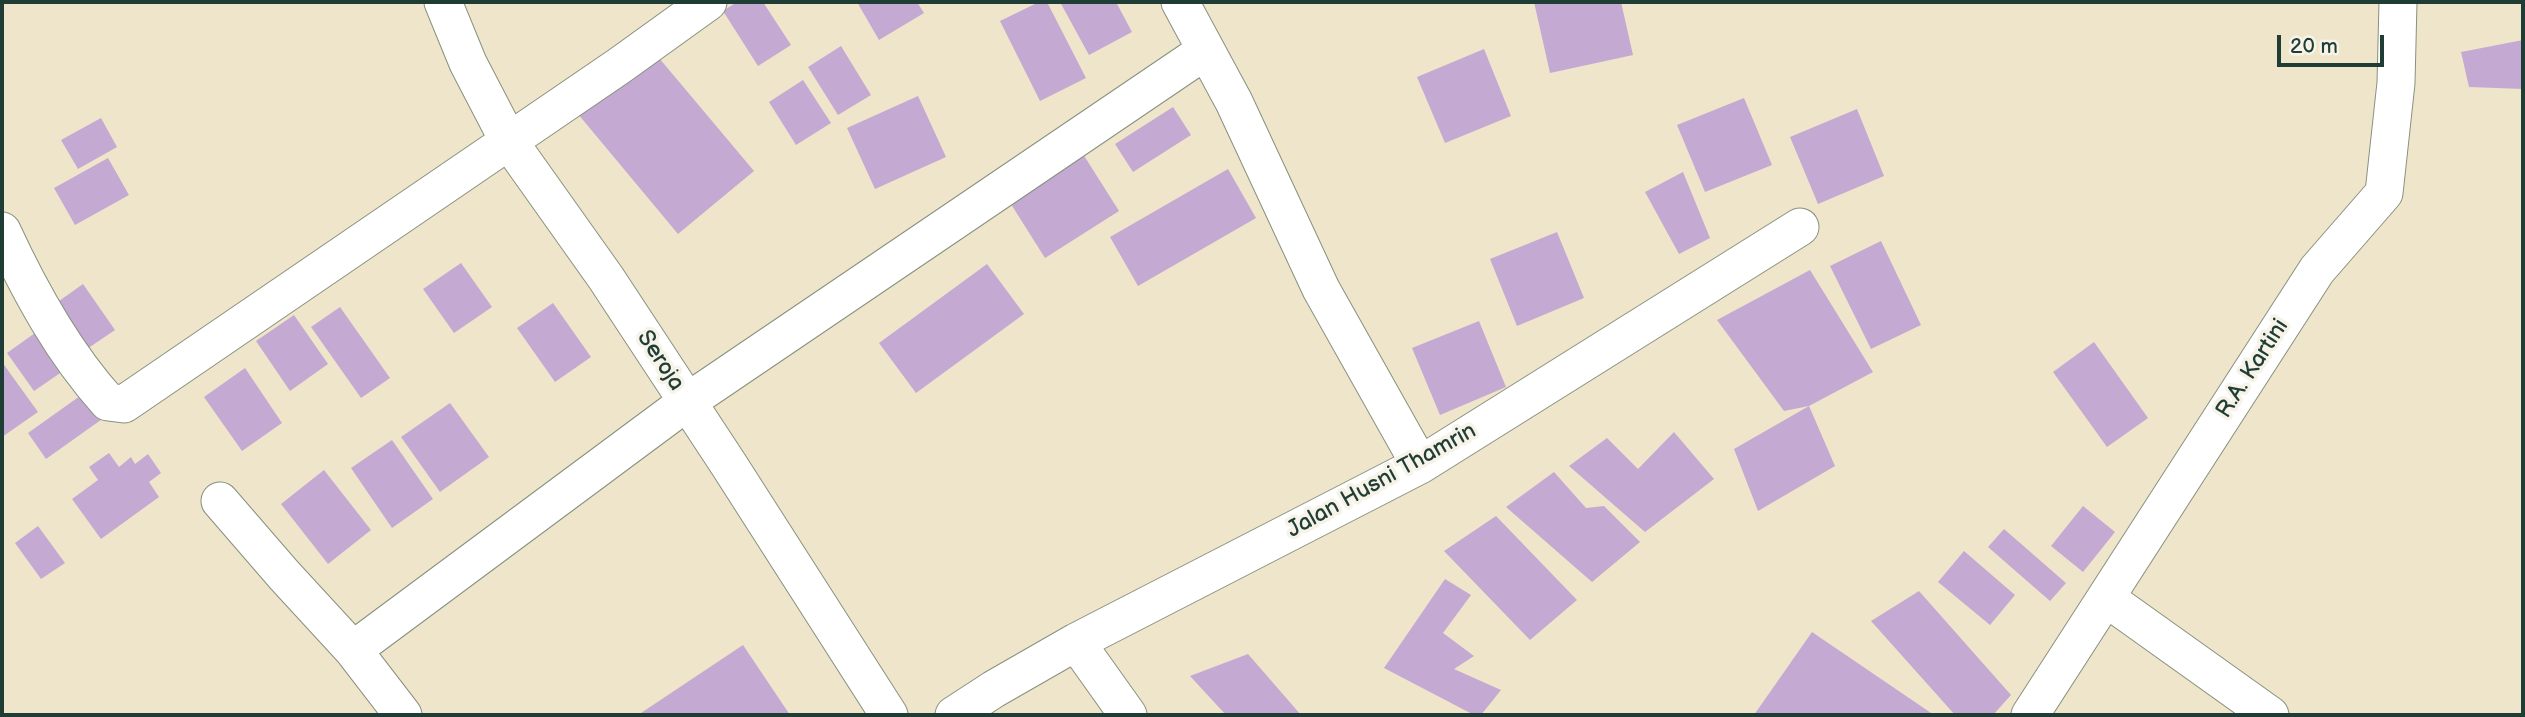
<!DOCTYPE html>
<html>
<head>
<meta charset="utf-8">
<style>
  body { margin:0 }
  #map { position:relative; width:2525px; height:717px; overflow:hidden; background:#efe5ca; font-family:"Balsamiq Sans",sans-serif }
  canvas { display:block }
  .frame { position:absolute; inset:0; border:4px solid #1f3d34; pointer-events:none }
  .scale { position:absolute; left:2277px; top:35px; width:107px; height:32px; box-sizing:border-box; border:4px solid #1f3d34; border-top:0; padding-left:9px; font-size:21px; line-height:24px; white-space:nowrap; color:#1f3d34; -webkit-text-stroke:5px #f7f3e8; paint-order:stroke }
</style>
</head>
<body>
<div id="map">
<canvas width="2525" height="717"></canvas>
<div class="frame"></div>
<div class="scale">20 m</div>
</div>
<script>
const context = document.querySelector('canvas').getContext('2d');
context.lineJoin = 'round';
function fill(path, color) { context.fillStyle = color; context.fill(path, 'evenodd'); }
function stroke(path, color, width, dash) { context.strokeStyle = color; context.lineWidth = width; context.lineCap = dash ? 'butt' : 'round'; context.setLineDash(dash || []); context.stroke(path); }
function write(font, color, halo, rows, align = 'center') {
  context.font = font + ' "Balsamiq Sans",sans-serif'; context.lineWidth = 7; context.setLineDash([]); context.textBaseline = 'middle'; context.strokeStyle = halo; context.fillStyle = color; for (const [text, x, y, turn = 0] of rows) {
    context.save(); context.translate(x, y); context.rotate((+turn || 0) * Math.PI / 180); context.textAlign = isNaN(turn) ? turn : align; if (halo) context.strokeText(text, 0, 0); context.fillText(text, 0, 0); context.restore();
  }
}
fill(new Path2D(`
  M737,2H763L791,45L758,66L723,11Z
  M857,2H917L924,13L879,40Z
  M1039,2H1047L1086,78L1040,101L1000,21Z
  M1060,2H1116L1132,32L1089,55Z
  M1534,2H1621L1633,55L1550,73Z
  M2523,40V89L2469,87L2461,52Z
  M841,46L871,95L838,115L808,67Z
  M1484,49L1511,116L1445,143L1417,77Z
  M654,52L754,171L678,234L578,114Z
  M803,80L831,123L796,145L769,102Z
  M918,96L946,157L875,189L847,128Z
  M1744,98L1772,165L1705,192L1677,125Z
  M1173,107L1191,135L1133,172L1115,144Z
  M1857,109L1884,176L1818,204L1790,137Z
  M101,118L117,147L78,169L61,140Z
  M1083,154L1119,211L1045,258L1009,201Z
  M108,158L129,195L75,225L54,188Z
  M1228,169L1256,218L1138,286L1110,237Z
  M1683,172L1710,238L1679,254L1645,192Z
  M1557,232L1584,298L1517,326L1490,259Z
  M1881,241L1921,325L1871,349L1830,266Z
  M461,263L492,307L454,333L423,289Z
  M987,264L1024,314L916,393L879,343Z
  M1810,270L1873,372L1809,406L1784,411L1717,320Z
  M83,284L115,330L84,351L52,306Z
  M553,303L591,357L555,382L517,328Z
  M340,307L390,378L361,398L311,327Z
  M294,315L328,364L290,391L256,341Z
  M1479,321L1506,387L1440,415L1412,348Z
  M42,328L69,367L34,391L7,353Z
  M2094,342L2148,418L2107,447L2053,372Z
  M2,362L38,412L2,437Z
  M245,368L282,423L242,451L204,397Z
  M87,391L105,417L46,459L28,433Z
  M450,403L489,457L440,492L401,437Z
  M1809,406L1835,466L1758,511L1734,449Z
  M1674,432L1714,479L1645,532L1569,466L1607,438L1638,469Z
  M392,440L433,499L392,528L351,468Z
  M109,453L119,467L131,457L135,464L148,454L161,473L149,482L159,497L101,539L72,499L98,480L89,467Z
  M324,470L371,530L328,564L281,504Z
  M1554,472L1586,508L1604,506L1640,542L1592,582L1506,507Z
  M2083,506L2115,532L2083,572L2051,546Z
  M1496,516L1577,600L1530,640L1444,551Z
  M38,526L65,563L41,579L15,543Z
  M2004,529L2066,583L2050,601L1988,547Z
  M1964,551L2015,595L1990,625L1938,582Z
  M1445,579L1471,595L1443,633L1474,656L1454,669L1501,690L1481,715H1474L1384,668Z
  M1919,591L2011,695L1993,715H1955L1871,621Z
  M1812,632L1934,715H1754Z
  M743,645L790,715H638Z
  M1248,654L1301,715H1226L1190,676Z`), '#c4a9d3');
const minor = new Path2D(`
  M443,2L468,63L508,140L606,278L729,465L889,715
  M1180,2L1234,102L1321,289L1420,465
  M2,231C30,292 63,352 108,402L124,404L619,66L708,2
  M220,501L284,575L353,650
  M2106,598L2270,715
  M1076,642L1128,715
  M403,715L353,650L687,402L1205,51
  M954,715L994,689L1076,642L1420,465L1800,227
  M2030,715L2317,270L2384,193L2396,83L2398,2`);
stroke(minor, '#87917f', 39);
stroke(minor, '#fff', 37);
write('23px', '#1f3d34', '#f7f3e8', [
  ["Seroja",660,361,57],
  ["R.A. Kartini",2253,369,-57],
  ["Jalan Husni Thamrin",1382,481,-29]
]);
</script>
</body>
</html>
